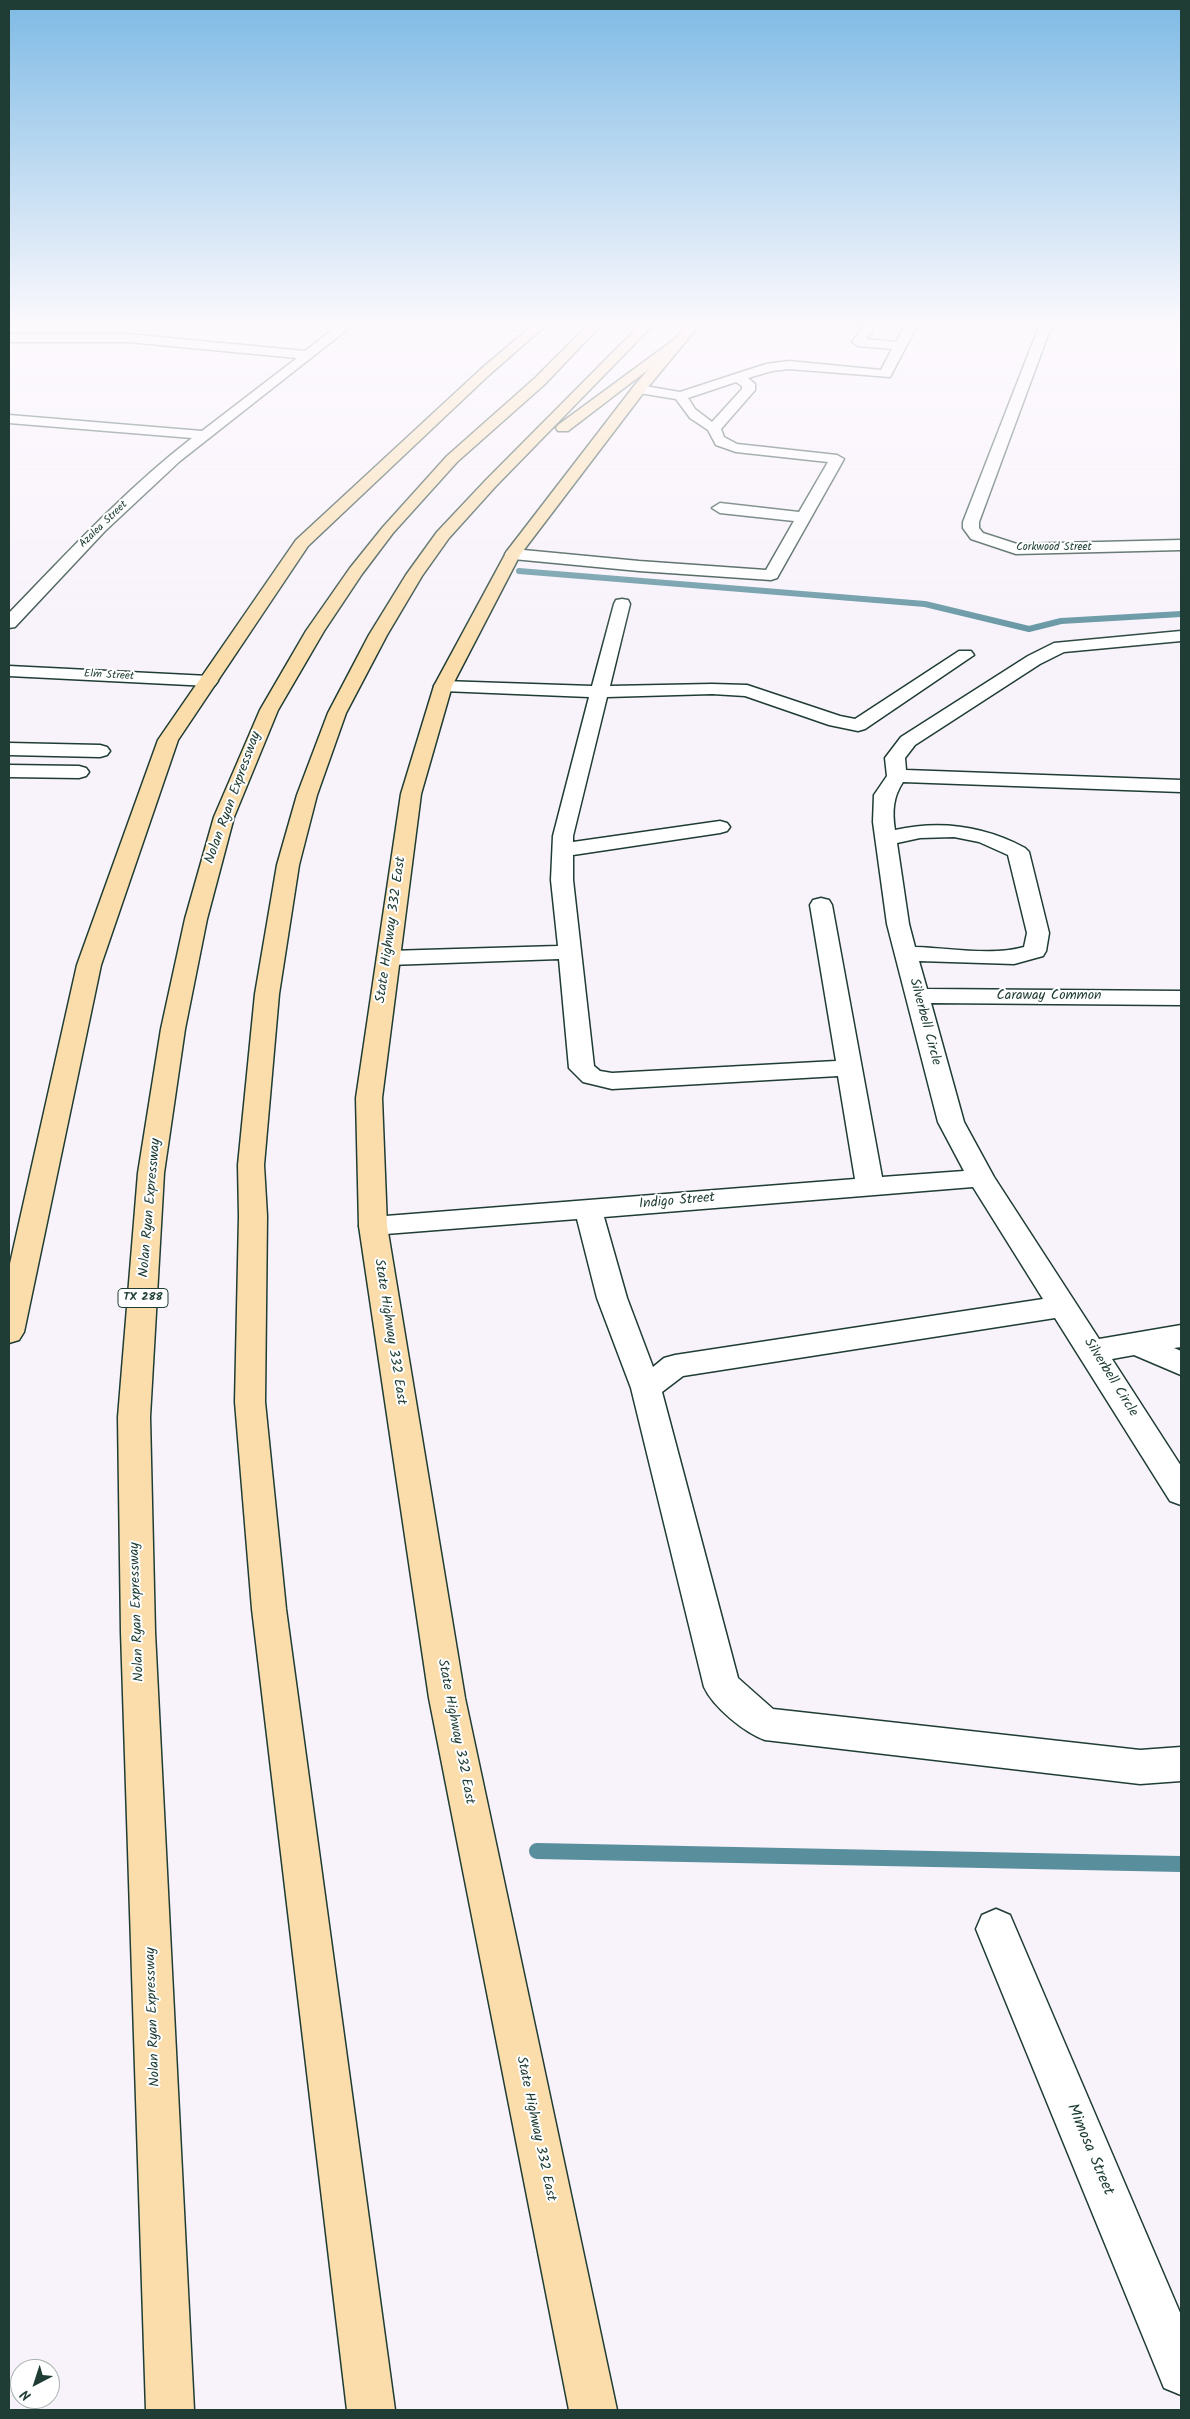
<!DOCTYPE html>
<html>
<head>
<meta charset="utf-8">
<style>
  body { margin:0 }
  #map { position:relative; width:1190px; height:2419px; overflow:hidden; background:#f8f2fb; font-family:Kalam,sans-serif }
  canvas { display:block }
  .frame { position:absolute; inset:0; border:10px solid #1f3d34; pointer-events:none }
  .north { position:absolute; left:10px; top:2359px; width:50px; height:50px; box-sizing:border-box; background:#fff; border:1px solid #a5b1ae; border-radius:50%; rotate:220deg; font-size:14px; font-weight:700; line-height:20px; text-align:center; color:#1f3d34 }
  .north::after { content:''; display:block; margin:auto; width:18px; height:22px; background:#1f3d34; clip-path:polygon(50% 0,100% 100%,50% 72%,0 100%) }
</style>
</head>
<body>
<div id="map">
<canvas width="1190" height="2419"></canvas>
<div class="frame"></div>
<div class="north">N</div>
</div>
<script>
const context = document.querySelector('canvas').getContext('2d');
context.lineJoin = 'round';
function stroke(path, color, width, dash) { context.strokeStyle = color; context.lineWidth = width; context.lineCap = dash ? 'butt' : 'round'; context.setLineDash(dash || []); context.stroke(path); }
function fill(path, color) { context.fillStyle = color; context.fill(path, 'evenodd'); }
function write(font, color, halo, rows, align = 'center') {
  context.font = font + ' Kalam,sans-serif'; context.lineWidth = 4; context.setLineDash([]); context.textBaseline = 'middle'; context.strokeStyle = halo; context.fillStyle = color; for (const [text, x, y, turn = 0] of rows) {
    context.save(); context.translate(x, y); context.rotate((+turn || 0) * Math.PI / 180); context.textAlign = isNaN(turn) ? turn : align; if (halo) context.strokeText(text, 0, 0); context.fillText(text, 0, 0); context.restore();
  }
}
stroke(new Path2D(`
  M519,571L925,604L1029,629L1061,621L1181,614`), '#598e9c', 6);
stroke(new Path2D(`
  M537,1851L1181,1864`), '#598e9c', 16);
const minor = new Path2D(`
  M340,324H354L180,461L105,531L15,627L9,628V613C67,553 125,490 192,438L9,423V415L202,431L297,358L128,342H9V334H128L305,351Z
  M865,324H877L866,339L896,342L906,324H918L890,377L789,369L772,371L748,378L755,384V390L721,429L724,437L737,444L837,455L844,459L777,578L771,580L639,571L513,559L507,557L505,554L507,551L513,549L639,561L766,570L794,521L720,513L712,508L720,503L799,512L828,462L736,452L716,445L708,430L690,418L676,399L639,393L632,389L639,385L680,392L766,364L789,361L881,370L892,349L858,346L852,342ZM736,382L742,386V389L712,422L695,409L688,398Z
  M1040,324H1052L979,522V528L983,533L1017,544L1181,540V550L1016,554L971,539L963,528V522Z
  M622,599L628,600L630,604L610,686L712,684L747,685L840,716L855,719L959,651H971L974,655L865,729L858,731L829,725L745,696L712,694L607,697L573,836V842L720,821L727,823L730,827L727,831L720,833L573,855V880L594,1066L600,1071L612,1073L836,1061L810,905L813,900L821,898L829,900L832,905L882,1177L964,1171L938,1122L887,924L873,822L874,795L887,776L885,758L901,737L1028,656L1054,643L1181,631V641L1064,652L1040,664L915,745L905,758L906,770L1181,780V792L903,782C893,797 892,812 895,830C940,820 984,826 1025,848L1029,852L1049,933L1046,951L1043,956L1014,964L919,961L927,989L1181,991V1005L931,1003L964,1122L994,1177L1099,1339L1181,1325V1347L1174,1348L1181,1351V1375L1134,1355L1112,1359L1181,1466V1505L1170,1501L1055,1318L683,1376L662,1392L738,1678L773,1709L1140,1750L1181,1747V1781L1140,1784L765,1740C745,1733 713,1707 704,1687L631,1388L597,1298L577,1219L373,1235L363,1233L359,1226L363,1219L373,1217L855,1179L838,1076L612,1089L583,1082L569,1068L559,959L389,965L381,963L377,958L381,953L389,951L558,946L551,880L553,836L589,697L443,691L437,690L434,686L437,682L443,681L592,686L614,604L616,600ZM954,837L979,842L1008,855L1027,933L1024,947C993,956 948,948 915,947L909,924L897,843L920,838ZM973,1187L1043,1299L675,1355L664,1358L653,1367L627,1298L604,1217Z
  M9,666L209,676L215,677L218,681L215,685L209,686L9,676Z
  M9,743L100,745L107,747L110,751L107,755L100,757L9,755Z
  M9,765L79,766L86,768L89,772L86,776L79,778L9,777Z
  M996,1909L1010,1915L1181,2315V2395L1164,2388L976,1929L982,1915Z`);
const major = new Path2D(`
  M534,324H547L489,375L308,546L178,740L101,965L24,1332L19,1340L9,1343V1268L77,965L158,740L296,540L481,369Z
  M688,324H700L644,392L520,555L452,686L421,794L382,1098L387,1226L465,1698L617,2410H569L429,1698L359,1226L356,1098L401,794L434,686L507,551L634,386Z`);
const highway = new Path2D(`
  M589,324H602L545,384L457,462L393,533L362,574L324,631L278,710L234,817L207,919L185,1029L164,1173L150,1417L155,1632L194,2410H146L121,1632L118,1417L138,1173L161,1029L185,919L214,817L260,710L306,631L350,568L383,527L447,456L535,378Z
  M641,324H654L495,487L449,538L422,576L387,635L346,713L317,795L299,865L279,994L264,1165L267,1216L265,1402L286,1609L395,2410H347L252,1609L235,1402L239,1216L238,1165L255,994L277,865L297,795L328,713L369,635L406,575L437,532L485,481Z
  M679,336L685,340L683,343L568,431H558L556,428L558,425Z`);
stroke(minor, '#1f3d34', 3);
stroke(major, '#1f3d34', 3);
stroke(highway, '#1f3d34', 3);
fill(minor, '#fff');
fill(major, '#fbddab');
fill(highway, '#fbddab');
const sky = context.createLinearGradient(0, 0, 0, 663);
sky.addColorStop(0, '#7ebae5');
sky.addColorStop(0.49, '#fcf9fd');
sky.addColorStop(1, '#fcf9fd00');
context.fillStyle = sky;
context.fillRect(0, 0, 1190, 663);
write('11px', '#1f3d34', '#fff', [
  ["Azalea Street",104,525,-44],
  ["Corkwood Street",1054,548],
  ["Elm Street",109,676,3]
]);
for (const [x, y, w] of [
  [143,1298,50]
]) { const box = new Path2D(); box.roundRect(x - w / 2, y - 9.5, w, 19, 4); context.fillStyle = '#fff'; context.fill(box); stroke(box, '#1f3d34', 1); }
write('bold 12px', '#1f3d34', null, [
  ["TX 288",143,1298]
]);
write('14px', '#1f3d34', '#fff', [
  ["Nolan Ryan Expressway",234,798,-70],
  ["State Highway 332 East",392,930,-82],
  ["Caraway Common",1049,997],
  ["Silverbell Circle",924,1022,75],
  ["Indigo Street",677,1202,-5],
  ["Nolan Ryan Expressway",151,1208,-85],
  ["State Highway 332 East",389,1332,81],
  ["Silverbell Circle",1110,1378,58],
  ["Nolan Ryan Expressway",138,1612,-92],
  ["State Highway 332 East",455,1732,79],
  ["Nolan Ryan Expressway",154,2017,-92],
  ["State Highway 332 East",535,2129,78]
]);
write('16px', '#1f3d34', '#fff', [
  ["Mimosa Street",1089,2150,67]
]);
</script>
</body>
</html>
